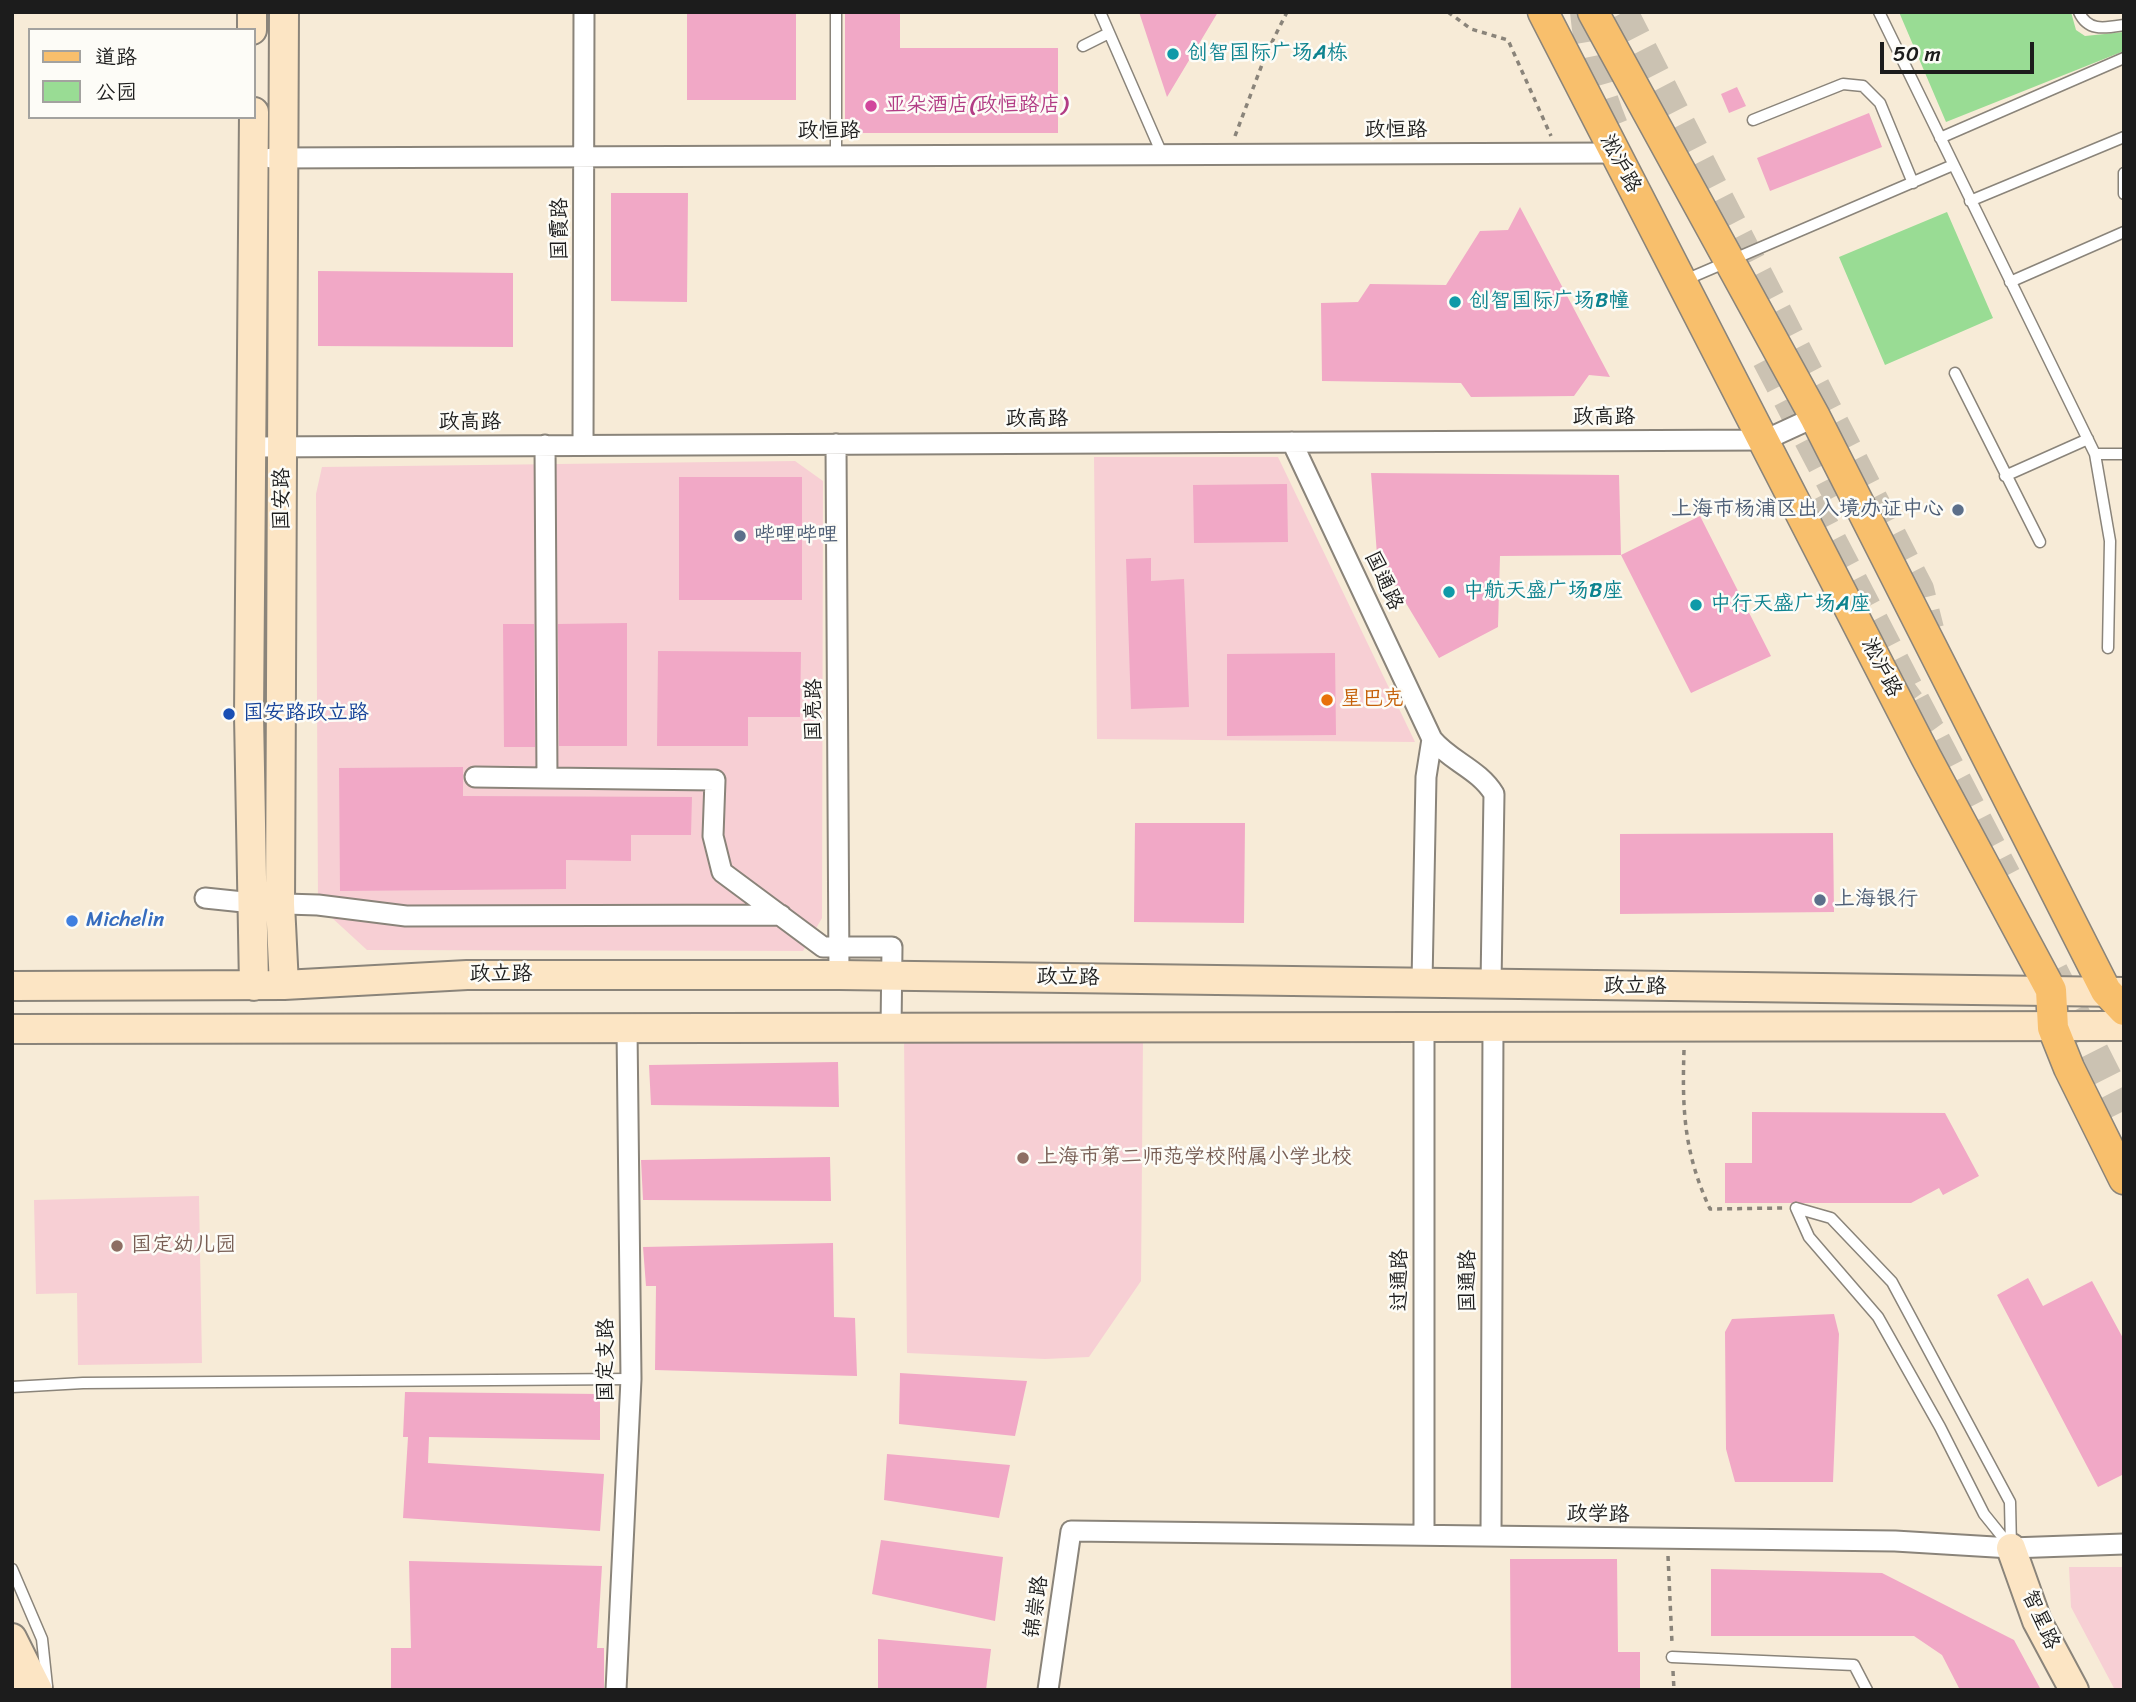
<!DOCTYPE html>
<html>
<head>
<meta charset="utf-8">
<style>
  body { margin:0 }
  #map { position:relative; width:2136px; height:1702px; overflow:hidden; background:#f7ebd7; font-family:Sriracha,"LXGW WenKai TC",sans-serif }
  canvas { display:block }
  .frame { position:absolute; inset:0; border:14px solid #1c1c1c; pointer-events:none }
  .legend { position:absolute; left:28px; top:28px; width:228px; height:91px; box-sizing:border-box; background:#fdfcf7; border:2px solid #a3a29f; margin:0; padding:9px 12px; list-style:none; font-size:21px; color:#1c1c1c }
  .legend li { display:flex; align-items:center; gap:14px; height:35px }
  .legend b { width:35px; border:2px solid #a3a29f }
  .scale { position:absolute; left:1880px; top:42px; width:154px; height:32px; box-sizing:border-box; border:4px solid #1c1c1c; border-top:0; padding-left:9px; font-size:21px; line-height:24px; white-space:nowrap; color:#1c1c1c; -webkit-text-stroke:5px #fdfcf7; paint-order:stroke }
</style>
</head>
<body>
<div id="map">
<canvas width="2136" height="1702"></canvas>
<div class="frame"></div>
<ul class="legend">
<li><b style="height:9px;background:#f8bf6c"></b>道路</li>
<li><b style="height:19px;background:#99dc94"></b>公园</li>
</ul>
<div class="scale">50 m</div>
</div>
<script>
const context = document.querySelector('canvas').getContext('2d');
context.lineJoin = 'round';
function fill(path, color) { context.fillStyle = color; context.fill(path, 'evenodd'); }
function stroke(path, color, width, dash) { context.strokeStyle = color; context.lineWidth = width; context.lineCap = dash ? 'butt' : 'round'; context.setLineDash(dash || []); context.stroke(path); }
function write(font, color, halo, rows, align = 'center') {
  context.font = font + ' Sriracha,"LXGW WenKai TC",sans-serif'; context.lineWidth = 5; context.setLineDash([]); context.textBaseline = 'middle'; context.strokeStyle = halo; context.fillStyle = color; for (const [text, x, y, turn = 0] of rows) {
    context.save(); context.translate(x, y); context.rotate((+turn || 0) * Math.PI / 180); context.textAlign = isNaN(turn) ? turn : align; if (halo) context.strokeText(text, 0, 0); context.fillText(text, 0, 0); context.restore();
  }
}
fill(new Path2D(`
  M1094,457H1278L1415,742L1097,739Z
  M795,461L823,481L822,918L803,951L367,950L318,905L316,494L322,467Z
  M904,1036H1143L1141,1281L1089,1357L1045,1359L907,1353Z
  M199,1196L202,1363L78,1365L77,1293L36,1294L34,1200Z
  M2069,1567H2124V1690H2115L2071,1607Z`), '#f7cfd4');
fill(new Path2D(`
  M1899,12H2071L2076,30L2085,36L2124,32V51L1946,122Z
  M1947,212L1993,318L1885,365L1839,257Z`), '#99dc94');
fill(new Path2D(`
  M687,12L796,13V100H687Z
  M845,12H900V48H1058V133H845Z
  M1139,12H1218L1167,97Z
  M1737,87L1746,106L1729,113L1721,94Z
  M1869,113L1882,147L1770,191L1757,158Z
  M611,193H688L687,302L611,301Z
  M1520,207L1610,377L1589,375L1574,396L1471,397L1461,383L1322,381L1321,303L1358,302L1370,284L1446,285L1480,231L1508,230Z
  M318,271L513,273V347L318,346Z
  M1371,473L1619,475L1621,555L1500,556L1498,627L1439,658L1377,555Z
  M679,477H802V600H679Z
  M1287,484L1288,542L1194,543L1193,485Z
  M1700,516L1771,656L1691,693L1621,555Z
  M1151,558V581L1184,579L1189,707L1131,709L1126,559Z
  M627,623V746H559L558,624Z
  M503,624H534L535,747H504Z
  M658,651L801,652L800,717H748V746H657Z
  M1335,653L1336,735L1227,736V654Z
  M463,767V796L692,797L691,835H631V861L566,860V889L340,891L339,768Z
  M1135,823H1245L1244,923L1134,922Z
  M1833,833L1834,912L1620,914V834Z
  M838,1062L839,1107L651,1105L649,1065Z
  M1752,1112L1945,1113L1979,1176L1943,1195L1939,1188L1911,1203H1725V1163H1752Z
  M830,1157L831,1201L643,1200L641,1160Z
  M833,1243L834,1317L855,1318L857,1376L655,1370L656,1286H646L643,1247Z
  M2028,1278L2043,1306L2092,1281L2124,1340V1474L2098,1487L1997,1295Z
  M1834,1314L1839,1334L1833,1482H1735L1726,1449L1725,1332L1732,1319Z
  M900,1373L1027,1381L1015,1436L899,1424Z
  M405,1392L600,1394V1440L429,1437L428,1463L604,1474L600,1531L403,1518L408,1437H403Z
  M887,1454L1010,1465L999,1518L884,1500Z
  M881,1540L1003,1557L995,1621L872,1594Z
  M1510,1559H1617L1618,1652H1640V1690H1511Z
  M409,1561L602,1566L597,1648H604V1690H391V1648H411Z
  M1711,1569L1882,1573L2014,1640L2041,1690H1960L1942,1655L1914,1636H1711Z
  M878,1639L991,1649L986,1690H878Z`), '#f1a8c6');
stroke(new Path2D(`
  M1624,12L1920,589L1930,629
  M1894,679L1932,731`), '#cbc2b2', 28, [28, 14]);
stroke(new Path2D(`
  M1585,12C1589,52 1598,89 1613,126
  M1767,359L1838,495
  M1811,501L2006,876
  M2053,971L2124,1111`), '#cbc2b2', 30, [30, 15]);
const lane = new Path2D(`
  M836,12V155
  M1100,12L1162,154
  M1879,12L2095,454L2110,541L2108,648
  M2079,12C2088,32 2105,28 2124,25
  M1083,46L1109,33
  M1753,120L1843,84L1863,86L1880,103L1913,183
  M1940,138L2124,58
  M2124,173V194
  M1970,201L2124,137
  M1685,280L1953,165
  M2010,282L2124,232
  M1955,373L2040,542
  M2095,454H2124
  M2005,476L2088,439
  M1796,1208L1831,1218L1892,1282L2010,1502L2011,1548
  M1796,1208L1809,1237L1878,1317L1940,1427L1984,1514L2009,1545
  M12,1387L83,1383L631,1379
  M12,1569L42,1639L47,1686
  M1672,1657L1854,1665L1867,1690`);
const street = new Path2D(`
  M271,158L1614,153
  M1292,442L1432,739C1450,761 1479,769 1494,794L1491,984
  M836,444L839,975
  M545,445L547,778L715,780L713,836L722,872L823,947H892L891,1030
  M583,445L584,12
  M254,447L1765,440L1815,417
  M475,777L547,778
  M205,898L253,903L318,905L406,916L781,915
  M1422,982L1426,777L1432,739
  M1424,1535V1025
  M1491,1536L1493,1026
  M616,1690L631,1379L627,1029
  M1048,1690L1071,1531L1895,1541L2011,1548L2124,1544`);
const secondary = new Path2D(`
  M252,12V30
  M284,985L280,904L284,12
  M12,986L284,985L467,975H839L2124,992
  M254,986L249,715L254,112
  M12,1029L2124,1026
  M2011,1548L2037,1621L2074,1690
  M12,1638L38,1690
  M12,1685L15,1690`);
const primary = new Path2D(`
  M1543,12L1926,757L2051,990L2053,1028L2069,1068L2124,1179
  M1593,12L1815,417L2106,991L2124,1010`);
stroke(lane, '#8a847a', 13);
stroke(street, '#8a847a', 23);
stroke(secondary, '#8a847a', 32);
stroke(primary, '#8a847a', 33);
stroke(new Path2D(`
  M1448,12L1471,29L1508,40L1551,136
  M1235,136L1266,54L1287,12
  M1684,1050C1682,1110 1684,1153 1710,1209L1783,1208
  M1668,1556L1672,1643
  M1673,1671L1674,1690`), '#8a847a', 3.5, [5, 5]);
stroke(lane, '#fff', 10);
stroke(street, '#fff', 19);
stroke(secondary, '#fce5c4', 28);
stroke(primary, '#f8bf6c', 30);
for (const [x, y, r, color] of [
  [1173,54,7,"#0f9aa8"],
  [871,106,7,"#d1479c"],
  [1455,302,7,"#0f9aa8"],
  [1958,510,7,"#5c6f8a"],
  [740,536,7,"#5c6f8a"],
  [1449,592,7,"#0f9aa8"],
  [1696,605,7,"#0f9aa8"],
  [1327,700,7,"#e8710a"],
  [229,714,7,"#1a4fb4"],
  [1820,900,7,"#5c6f8a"],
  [72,921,7,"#3f7fe0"],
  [1023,1158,7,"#8d6e63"],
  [117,1246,7,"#8d6e63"]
]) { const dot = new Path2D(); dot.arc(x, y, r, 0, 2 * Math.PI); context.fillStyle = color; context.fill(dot); stroke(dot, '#fdfcf7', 2.5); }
write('21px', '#0d838f', '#fdfcf7', [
  ["创智国际广场A栋",1187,54],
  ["创智国际广场B幢",1469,302],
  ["中航天盛广场B座",1463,592],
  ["中行天盛广场A座",1710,605]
], 'left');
write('21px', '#b23c85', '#fdfcf7', [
  ["亚朵酒店(政恒路店)",885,106]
], 'left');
write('21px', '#1c1c1c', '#fdfcf7', [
  ["政恒路",1396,131],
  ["政恒路",829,132],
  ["淞沪路",1620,164,62],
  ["国霞路",561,229,-90],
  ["政高路",1604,418],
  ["政高路",1037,420],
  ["政高路",470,423],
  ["国安路",283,499,-90],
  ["国通路",1383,581,65],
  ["淞沪路",1881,668,63],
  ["国亮路",815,710,-90],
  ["政立路",501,975],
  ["政立路",1068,978,1],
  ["政立路",1635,987,1],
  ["过通路",1401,1280,-90],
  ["国通路",1469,1281,-90],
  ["国定支路",607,1360,-90],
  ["政学路",1598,1515,1],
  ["锦崇路",1037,1607,-82],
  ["智星路",2040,1620,66]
]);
write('21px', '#4e5e75', '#fdfcf7', [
  ["上海市杨浦区出入境办证中心",1944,510,"right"],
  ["哔哩哔哩",754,536],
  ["上海银行",1834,900]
], 'left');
write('21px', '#c56008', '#fdfcf7', [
  ["星巴克",1341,700]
], 'left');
write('21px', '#164399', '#fdfcf7', [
  ["国安路政立路",243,714]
], 'left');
write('21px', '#366cbe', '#fdfcf7', [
  ["Michelin",86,921]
], 'left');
write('21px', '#785e54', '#fdfcf7', [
  ["上海市第二师范学校附属小学北校",1037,1158],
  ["国定幼儿园",131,1246]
], 'left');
</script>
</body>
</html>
